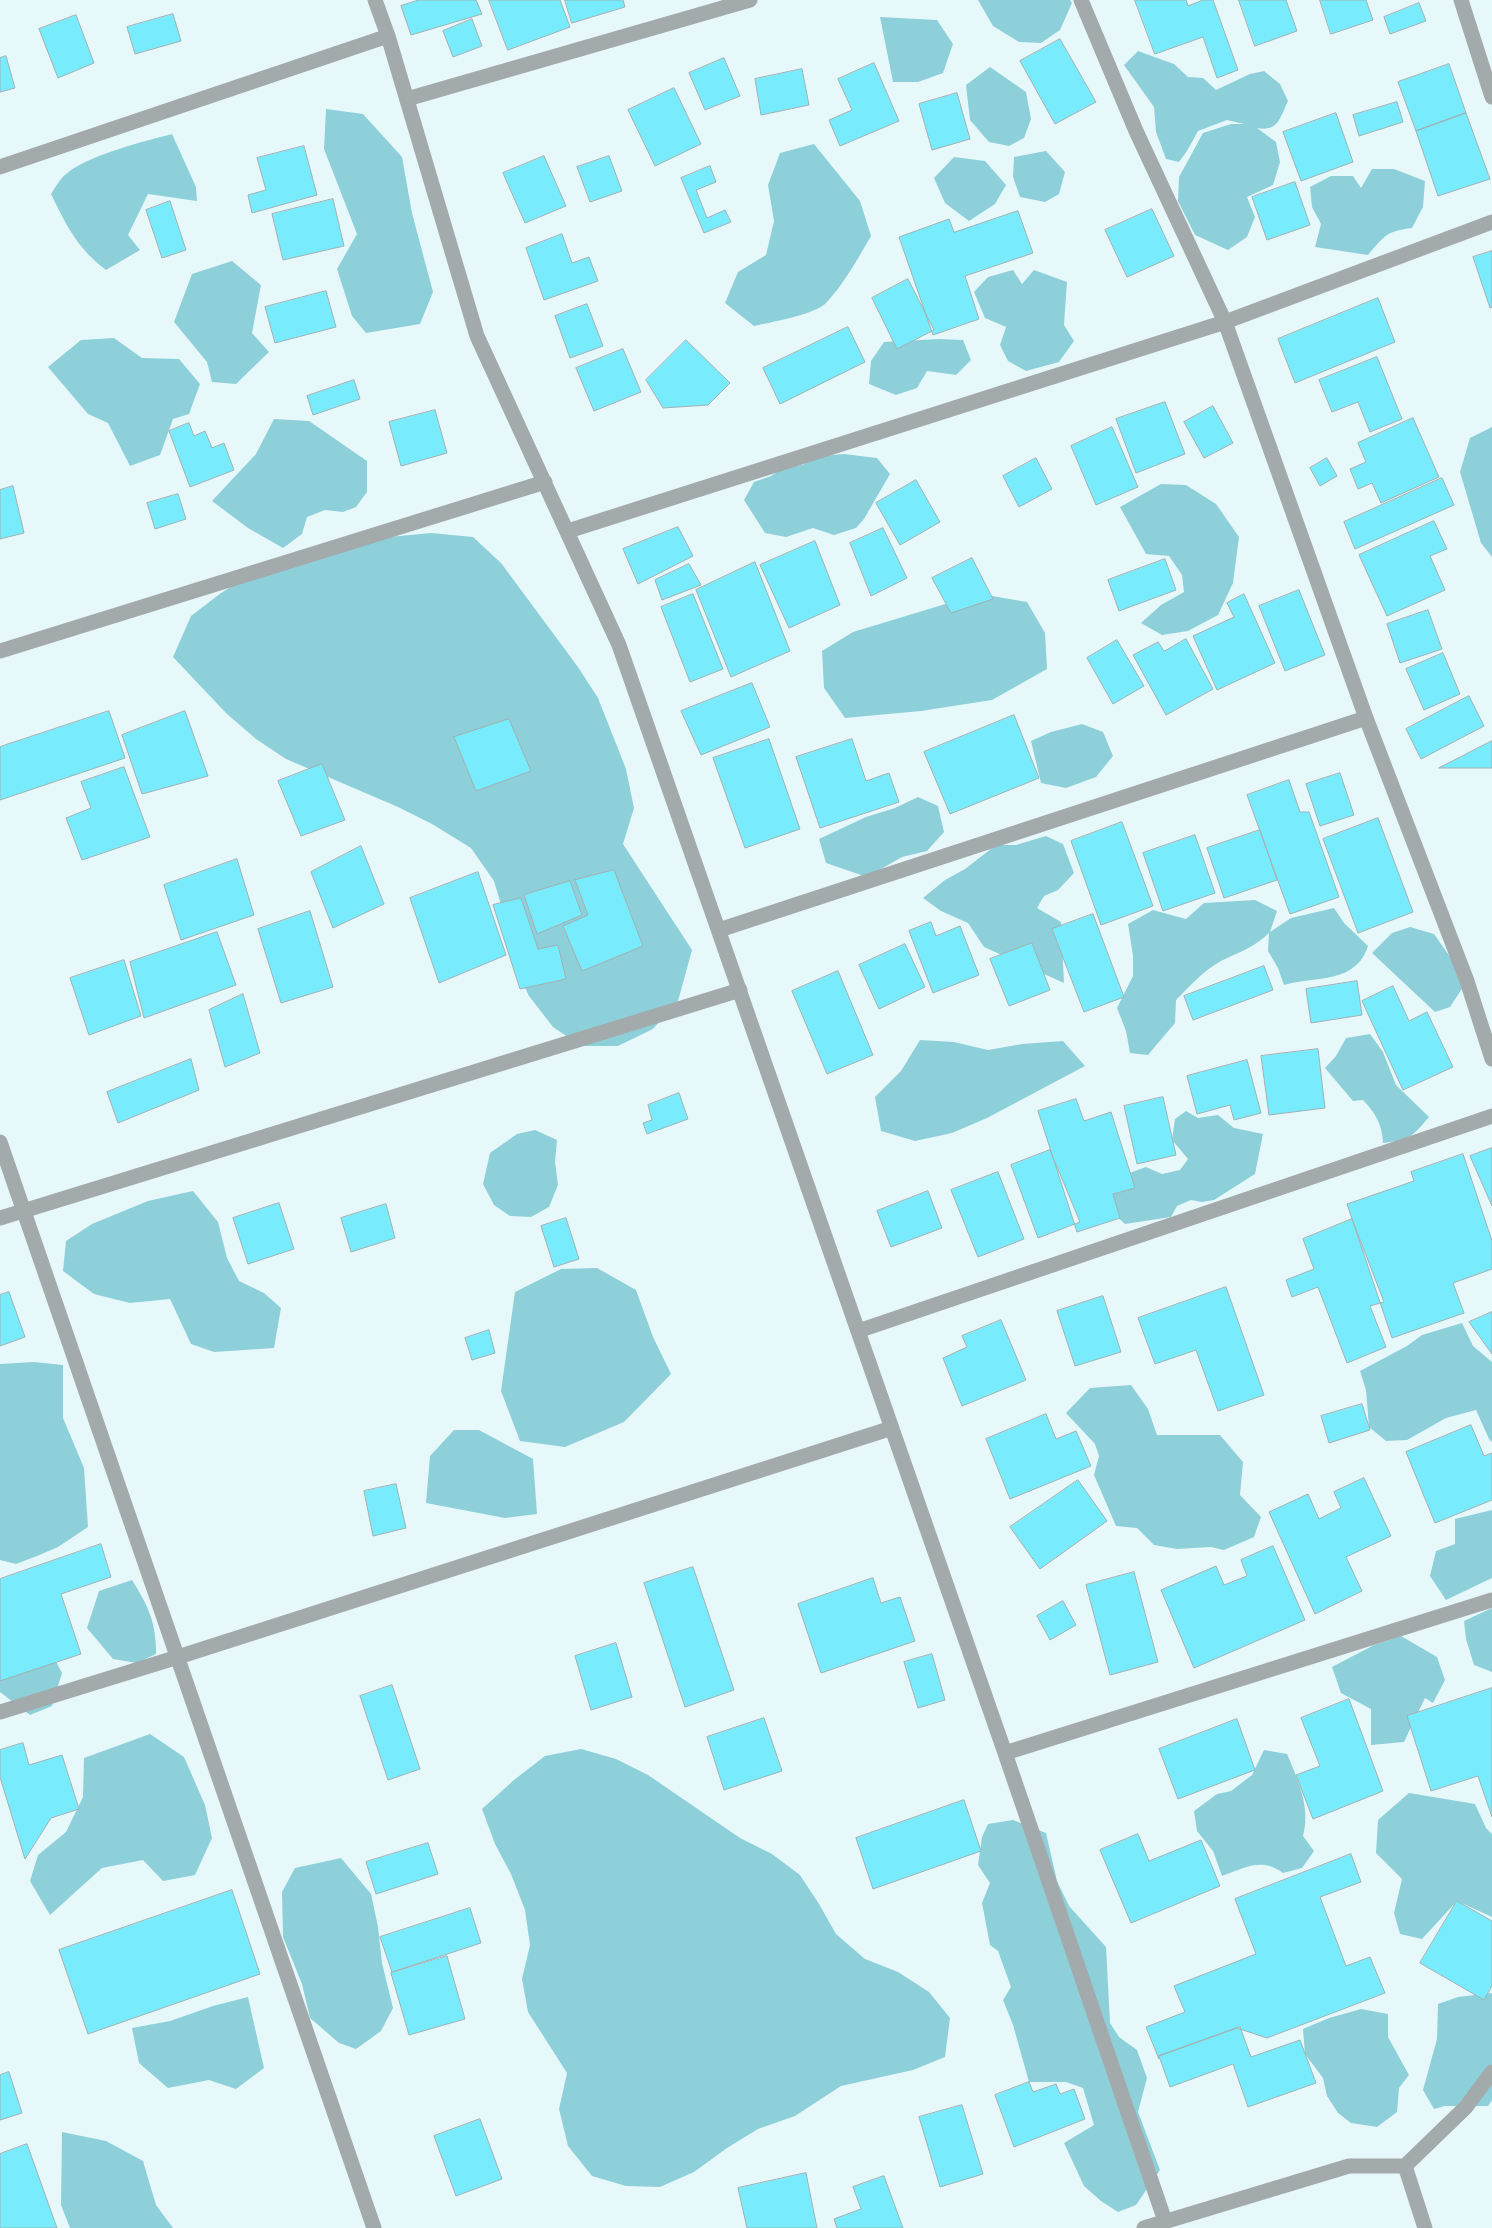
<!DOCTYPE html>
<html>
<head>
<meta charset="utf-8">
<style>
  body { margin:0 }
  canvas { display:block; background:#e7f8fb }
</style>
</head>
<body>
<canvas width="1492" height="2228"></canvas>
<script>
const context = document.querySelector('canvas').getContext('2d');
context.lineJoin = 'round';
function fill(path, color) { context.fillStyle = color; context.fill(path, 'evenodd'); }
function stroke(path, color, width, dash) { context.strokeStyle = color; context.lineWidth = width; context.lineCap = dash ? 'butt' : 'round'; context.setLineDash(dash || []); context.stroke(path); }
fill(new Path2D(`
  M978,0H1070L1072,3L1060,30L1041,43L1019,42L993,26Z
  M880,17L937,20L953,44L943,73L918,82H893Z
  M1138,51L1174,64L1188,77L1203,78L1216,90L1250,74L1264,71L1280,84L1288,101C1280,118 1278,132 1257,128L1276,142L1280,162L1273,185L1247,197L1255,217L1247,237L1228,250L1195,235L1178,201L1179,177L1203,133L1231,124H1244L1227,120L1198,131L1187,151L1179,162L1166,159L1156,132L1154,107L1124,65Z
  M990,67L1026,92L1031,119L1024,138L1009,146L989,142L970,120L966,85Z
  M326,109L363,114L402,157L412,213L433,292L420,324L366,333L352,316L337,269L357,234L324,149Z
  M172,134L196,187L197,201L148,194L128,235L140,250L106,270C78,249 66,225 51,194C55,188 59,180 65,175C85,156 145,141 172,134Z
  M814,144L860,201L871,236C859,257 842,287 825,304C812,315 772,322 754,326L725,303L738,272L766,255L774,221L768,185L780,153Z
  M1046,151L1065,172L1059,194L1045,202L1020,197L1013,177L1014,157Z
  M954,157L985,161L1006,185L995,204L969,221L945,203L934,178Z
  M1372,169H1394L1425,181L1423,207L1412,228C1387,231 1384,236 1368,255L1315,247L1321,224L1312,207L1310,187L1331,176H1353L1361,188Z
  M232,261L261,285L252,333L269,352L236,384L212,382L207,362L174,322L192,274Z
  M1013,270L1022,284L1034,270L1067,282L1064,325L1074,341L1059,362L1026,371L1008,361L1000,345L1006,327L985,318L974,292L988,277Z
  M114,338L142,358L179,359L200,384L189,414L173,419L160,455L130,466L108,423L88,414L48,367L81,340Z
  M939,339L963,340L971,360L956,375L927,371L917,388L896,395L869,384L871,361L884,342Z
  M274,419L309,421L367,461V492L356,507L343,512L325,510L307,517L302,534L283,548L248,528L212,501L256,454Z
  M1492,427V557L1481,543L1460,472L1470,438Z
  M844,454L877,458L890,474L864,519L856,528L834,535L813,528L786,537L765,533L744,500L754,482L771,476L784,467L802,465L821,456Z
  M1161,484L1186,485L1216,504L1239,537L1233,583L1218,615L1188,631L1162,635L1141,623L1161,605L1184,592L1182,575L1169,556L1146,554L1120,507Z
  M431,533L473,537L501,563L578,667L598,698L626,769L634,808L623,844L692,950L678,1001L653,1029L618,1046H581L553,1027L529,996L509,955L505,918L494,881L471,848L432,824L398,807L286,759L256,739L226,713L173,657L191,616L221,593L267,565L389,537Z
  M992,596L1027,602L1045,633L1047,669L992,700L921,711L845,718L824,688L822,651L853,632L952,602Z
  M1082,724L1103,732L1113,756L1096,777L1066,788L1041,783L1031,741L1051,732Z
  M918,797L938,806L944,832L927,851L902,857L867,877L826,863L819,839L866,817L895,808Z
  M1046,836L1063,844L1074,873L1058,890L1044,896L1037,908L1061,922L1064,983L984,947L968,923L941,911L923,898L945,880L965,869L996,845H1016Z
  M1255,900L1277,911L1270,932L1291,918L1334,908L1344,923L1368,946C1356,984 1316,976 1284,985L1278,968L1268,951L1269,933C1255,947 1239,952 1221,961C1203,971 1190,986 1176,1000L1175,1023L1148,1055L1130,1053L1126,1031L1117,1008L1133,976V956L1128,924L1153,910L1186,919L1204,903Z
  M1410,927L1434,934L1467,981L1450,1007L1435,1012L1372,953L1392,933Z
  M1370,1034L1383,1052L1396,1085L1429,1117C1412,1137 1410,1140 1383,1143C1382,1124 1376,1114 1363,1100L1353,1101L1325,1068L1336,1056L1346,1038Z
  M920,1040L954,1042L988,1050L1022,1044L1063,1041L1085,1066L987,1118L952,1133L915,1141L881,1131L875,1097L901,1071Z
  M1186,1111L1198,1118L1218,1115L1234,1128L1263,1134L1255,1174L1214,1200L1202,1202L1191,1200L1177,1206L1171,1217L1125,1224L1097,1199L1110,1180L1146,1167L1162,1174L1180,1170L1188,1159L1172,1140L1175,1119Z
  M535,1130L557,1140L555,1162L558,1185L549,1207L531,1217L510,1216L494,1205L483,1184L490,1153L517,1134Z
  M193,1191L218,1222L227,1258L239,1281L264,1293L281,1308L274,1348L214,1352L191,1344L170,1299L130,1303L94,1294L63,1271L66,1241L92,1224L148,1201Z
  M597,1268L636,1290L653,1337L671,1374L624,1422L565,1447L520,1441L501,1391L515,1292L561,1269Z
  M1462,1323L1473,1346L1492,1362V1442L1489,1439L1476,1410L1446,1418L1407,1440L1386,1441L1369,1427L1366,1390L1360,1371L1407,1346L1422,1335Z
  M34,1362L63,1365V1418L84,1468L88,1527L58,1547L37,1556L16,1564L0,1560V1364Z
  M1131,1385L1148,1409L1157,1435H1220L1243,1462L1240,1495L1261,1517L1254,1537L1224,1550L1211,1547L1177,1549L1154,1545L1137,1528L1116,1526L1094,1475L1099,1456L1095,1444L1066,1413L1090,1388Z
  M454,1430H479L533,1459L537,1514L505,1518L426,1503L430,1456Z
  M1492,1510V1578L1446,1600L1430,1576L1436,1551L1455,1544V1519Z
  M132,1580C148,1606 156,1621 156,1654L137,1663L113,1659L87,1628L99,1591Z
  M1492,1608V1672L1474,1665L1466,1639L1464,1621Z
  M1401,1636L1437,1657L1445,1680L1433,1703L1425,1698L1404,1742L1371,1745V1709L1341,1693L1332,1667L1374,1645Z
  M54,1658L62,1673L52,1706L30,1715L0,1692V1667Z
  M150,1734L184,1757L205,1805L212,1838L195,1875L163,1881L143,1860L102,1868L50,1915L30,1881L38,1855L66,1832L83,1797L84,1758Z
  M581,1749L616,1759L648,1775L740,1838L772,1854L800,1875L819,1904L836,1934L865,1959L898,1972L929,1992L950,2018L945,2057L913,2070L841,2086L795,2116L758,2129L727,2148L694,2172L660,2187L626,2186L592,2176L568,2146L559,2109L567,2073L528,2012L522,1979L530,1945L525,1910L511,1874L495,1844L482,1809L514,1780L545,1756Z
  M1264,1750L1287,1754C1298,1780 1311,1808 1303,1836L1314,1851L1302,1868L1283,1873C1261,1857 1245,1868 1222,1876L1213,1851L1197,1831L1194,1811L1217,1794L1231,1791L1252,1775Z
  M1409,1793L1475,1804L1486,1828L1492,1834V1917L1457,1901L1422,1939L1400,1934L1394,1913L1402,1879L1376,1853L1378,1820Z
  M1013,1820L1046,1833L1057,1881L1069,1906L1106,1947L1110,2023L1119,2037L1137,2050L1147,2078L1138,2112L1160,2170L1136,2205L1118,2212L1101,2201L1084,2186L1064,2143L1094,2125L1083,2088L1066,2082H1029L1013,2025L1003,2000L1011,1987L998,1951L990,1945L982,1903L990,1883L978,1865L982,1837L988,1824Z
  M341,1858L371,1894L378,1927L382,1963L393,2008L381,2031L356,2049L339,2043L310,2018L302,1984L283,1937L282,1892L295,1868Z
  M1492,1993V2100L1488,2106H1445L1434,2109L1423,2090L1437,2039L1438,2004L1458,1997Z
  M248,1997L264,2068L236,2089L209,2080L168,2088L139,2063L132,2028L170,2021L213,2006Z
  M1361,2009L1388,2014V2037L1409,2075L1399,2088L1397,2112L1377,2127L1351,2123L1338,2113L1327,2096L1323,2078L1305,2054L1303,2029L1329,2018Z
  M62,2132L106,2141L143,2161L156,2205L173,2228H70L61,2205Z`), '#8ed0da');
const building = new Path2D(`
  M419,0H476L482,14L411,35L401,6Z
  M489,0H560L570,27L508,50Z
  M565,0H623L625,7L572,23Z
  M1135,0H1186L1188,6L1203,0H1213L1238,70L1217,78L1203,37L1155,54Z
  M1239,0H1286L1297,31L1255,46Z
  M1320,0H1366L1373,20L1331,34Z
  M1419,3L1426,21L1390,34L1384,17Z
  M173,14L181,41L135,54L127,27Z
  M76,15L94,63L58,78L39,29Z
  M472,19L482,46L453,57L443,31Z
  M1060,39L1096,102L1055,124L1020,61Z
  M6,56L15,88L0,92V58Z
  M724,58L740,96L705,110L689,73Z
  M874,63L899,121L840,146L829,120L852,110L838,79Z
  M1449,64L1466,113L1416,131L1398,82Z
  M802,69L809,105L761,115L755,79Z
  M674,88L701,144L655,166L628,110Z
  M957,93L970,139L932,150L919,104Z
  M1397,102L1403,122L1359,136L1353,115Z
  M1336,113L1353,162L1301,181L1283,132Z
  M1466,113L1490,179L1438,196L1416,131Z
  M304,146L317,195L252,213L248,195L266,190L257,158Z
  M544,156L566,206L525,223L503,173Z
  M609,156L622,191L590,202L577,167Z
  M710,166L716,182L696,190L707,218L725,210L731,222L704,233L681,178Z
  M1295,182L1310,225L1267,240L1252,197Z
  M333,199L344,246L283,260L272,214Z
  M170,201L186,250L162,258L146,210Z
  M1152,209L1174,256L1127,277L1105,230Z
  M1018,211L1033,253L965,276L979,319L933,335L899,237L949,219L954,232Z
  M562,234L572,263L589,257L598,281L544,300L526,248Z
  M1492,251V307L1490,308L1473,257Z
  M908,279L934,330L897,349L872,298Z
  M326,291L336,327L275,343L265,307Z
  M1378,298L1395,342L1295,383L1278,339Z
  M587,304L603,346L570,358L555,316Z
  M848,327L865,362L780,404L763,368Z
  M686,340L730,383L708,405L663,408L646,380Z
  M623,349L641,392L594,411L576,368Z
  M1377,357L1402,419L1370,432L1358,402L1332,412L1319,380Z
  M354,380L360,399L313,415L307,396Z
  M1165,402L1185,454L1136,473L1116,419Z
  M1213,406L1233,443L1204,458L1184,422Z
  M435,410L447,453L401,466L389,422Z
  M1413,418L1439,477L1381,503L1372,483L1358,489L1350,469L1366,462L1358,443Z
  M189,423L194,436L205,431L212,448L224,443L234,470L190,487L169,431Z
  M1112,427L1138,487L1096,505L1071,446Z
  M1036,458L1052,489L1019,507L1003,476Z
  M1327,458L1337,476L1320,486L1310,468Z
  M1442,478L1454,505L1355,549L1344,522Z
  M916,480L940,522L900,545L876,503Z
  M13,486L24,533L0,539V490Z
  M178,494L186,519L155,529L147,503Z
  M1434,521L1447,549L1430,556L1445,590L1387,616L1359,555Z
  M678,527L693,556L638,584L623,549Z
  M883,528L907,578L871,596L850,543Z
  M815,541L840,605L789,628L760,565Z
  M972,558L993,599L951,613L932,578Z
  M1165,559L1176,590L1119,611L1108,580Z
  M755,562L790,651L731,677L696,590Z
  M689,564L701,585L662,600L655,580Z
  M1299,590L1325,655L1285,671L1259,606Z
  M693,594L723,669L690,682L661,607Z
  M1244,594L1275,663L1217,690L1193,636L1234,617L1227,603Z
  M1428,610L1442,649L1400,663L1387,624Z
  M1186,639L1213,689L1166,715L1133,655L1158,642L1164,651Z
  M1117,640L1144,686L1113,704L1087,658Z
  M1443,653L1460,694L1424,710L1406,669Z
  M752,683L770,727L701,755L681,711Z
  M1469,696L1484,726L1421,759L1406,729Z
  M109,711L125,758L0,800V747Z
  M185,711L208,776L142,794L122,735Z
  M1014,715L1039,778L950,814L924,752Z
  M509,719L531,771L476,791L454,737Z
  M769,739L800,829L745,848L713,758Z
  M852,739L866,781L889,773L899,802L820,828L796,757Z
  M1492,741V768H1439Z
  M322,764L345,820L301,836L278,781Z
  M124,767L150,837L82,860L66,818L91,808L81,782Z
  M1340,773L1354,815L1320,826L1306,784Z
  M1289,780L1300,812H1309L1339,897L1290,914L1247,795Z
  M1378,818L1413,912L1358,933L1323,839Z
  M1122,822L1153,906L1101,925L1071,841Z
  M1260,830L1277,880L1224,898L1207,848Z
  M1195,835L1215,893L1163,911L1143,853Z
  M361,846L384,904L333,928L311,872Z
  M237,859L254,915L181,940L164,885Z
  M614,870L643,946L582,971L563,926L588,915L575,880Z
  M478,872L506,955L439,983L410,898Z
  M570,881L582,915L537,934L524,895Z
  M521,898L538,949L558,945L566,979L520,989L493,905Z
  M310,911L333,987L281,1003L258,929Z
  M1093,914L1124,997L1084,1012L1052,929Z
  M931,922L936,936L960,926L979,975L933,993L909,931Z
  M217,932L236,985L144,1018L130,962Z
  M1032,943L1050,990L1009,1006L990,959Z
  M905,944L925,987L879,1009L859,965Z
  M124,960L141,1016L89,1035L70,978Z
  M1264,966L1273,990L1193,1020L1184,996Z
  M838,971L873,1055L827,1074L792,991Z
  M1357,981L1362,1015L1311,1023L1306,989Z
  M1393,986L1409,1021L1427,1012L1453,1067L1403,1090L1362,1001Z
  M243,994L260,1053L225,1067L209,1010Z
  M1318,1049L1325,1108L1269,1115L1261,1056Z
  M191,1059L199,1090L118,1123L107,1092Z
  M1247,1060L1261,1113L1234,1120L1230,1105L1197,1114L1187,1076Z
  M679,1093L688,1119L647,1134L643,1123L652,1120L648,1105Z
  M1163,1097L1176,1155L1137,1164L1124,1106Z
  M1076,1099L1084,1121L1111,1112L1135,1188L1113,1194L1120,1218L1077,1232L1038,1111Z
  M1492,1148V1206L1470,1156Z
  M1050,1150L1080,1222L1038,1238L1011,1165Z
  M1463,1154L1492,1241V1269L1453,1283L1464,1313L1392,1338L1347,1204L1414,1181L1411,1172Z
  M998,1172L1024,1239L978,1257L951,1190Z
  M928,1191L942,1228L891,1247L877,1211Z
  M279,1203L294,1249L248,1264L233,1218Z
  M386,1204L395,1238L351,1252L341,1218Z
  M566,1218L579,1259L554,1267L541,1226Z
  M1352,1219L1384,1302L1370,1306L1386,1347L1347,1363L1318,1287L1292,1297L1286,1280L1314,1269L1303,1239Z
  M1226,1287L1264,1395L1218,1411L1196,1350L1155,1364L1138,1318Z
  M9,1292L25,1337L0,1346V1295Z
  M1103,1296L1121,1352L1075,1366L1057,1311Z
  M1492,1312V1354L1469,1322Z
  M1001,1320L1026,1380L962,1406L943,1358L967,1347L962,1336Z
  M489,1330L495,1353L472,1360L465,1338Z
  M1362,1404L1370,1430L1329,1443L1321,1416Z
  M1046,1414L1056,1439L1076,1431L1091,1466L1010,1499L986,1439Z
  M1471,1425L1484,1456L1492,1453V1500L1435,1523L1406,1452Z
  M1364,1478L1391,1536L1346,1557L1362,1591L1315,1614L1269,1512L1308,1494L1319,1519L1341,1508L1334,1492Z
  M1078,1480L1107,1521L1040,1569L1010,1527Z
  M396,1484L406,1528L373,1536L364,1491Z
  M101,1544L111,1577L61,1594L81,1654L0,1681V1579Z
  M1273,1546L1305,1620L1194,1668L1161,1590L1216,1566L1224,1585L1247,1576L1241,1560Z
  M693,1567L734,1690L685,1707L644,1583Z
  M1134,1572L1158,1662L1110,1675L1086,1585Z
  M873,1578L881,1603L900,1597L915,1641L821,1673L798,1604Z
  M1063,1601L1076,1625L1050,1640L1037,1616Z
  M616,1643L632,1697L591,1710L575,1656Z
  M932,1654L945,1700L918,1708L904,1662Z
  M392,1685L420,1769L388,1780L360,1696Z
  M1492,1688V1817L1478,1776L1431,1791L1407,1716Z
  M1349,1699L1383,1791L1313,1819L1296,1775L1320,1766L1301,1718Z
  M764,1718L782,1771L724,1790L707,1737Z
  M1237,1719L1255,1770L1178,1799L1159,1749Z
  M23,1743L29,1765L62,1755L79,1809L51,1818L25,1859L0,1777V1750Z
  M964,1800L981,1851L873,1889L856,1838Z
  M1138,1834L1149,1861L1201,1840L1220,1886L1131,1923L1100,1850Z
  M428,1843L438,1874L376,1894L366,1862Z
  M1351,1854L1361,1882L1320,1897L1346,1966L1370,1957L1385,1993L1267,2038L1237,2028L1159,2056V2059L1146,2027L1185,2012L1174,1986L1256,1954L1235,1899Z
  M232,1890L260,1974L88,2034L59,1950Z
  M1457,1901L1492,1921V1986L1484,2000L1420,1963Z
  M470,1908L481,1943L392,1972L380,1937Z
  M447,1956L465,2019L409,2035L391,1973Z
  M1240,2027L1251,2057L1300,2040L1316,2083L1248,2107L1233,2064L1170,2087L1159,2056Z
  M9,2072L22,2113L0,2120V2075Z
  M1029,2082L1033,2092L1056,2084L1060,2094L1074,2089L1085,2119L1014,2147L995,2095Z
  M962,2105L983,2174L940,2187L919,2117Z
  M480,2119L502,2179L456,2196L434,2136Z
  M27,2144L57,2228H0V2154Z
  M806,2173L817,2228H747L738,2188Z
  M884,2176L903,2228H837L834,2219L861,2209L853,2187Z`);
fill(building, '#78ecfd');
stroke(building, '#a1b1b3', 1);
stroke(new Path2D(`
  M375,0L388,36L477,336L619,645L1005,1753L1165,2221
  M1081,0L1136,131L1225,322L1366,718L1467,981L1492,1059
  M1461,0L1492,97
  M407,99L750,0
  M0,167L388,36
  M568,531L1225,322L1492,222
  M0,651L545,482
  M719,930L1366,718
  M0,1142L374,2228
  M0,1218L740,990
  M858,1331L1492,1116
  M0,1712L178,1657L892,1428
  M1005,1753L1492,1600
  M1405,2166L1425,2228
  M1144,2228L1349,2166H1405L1466,2107L1492,2072`), '#a3aaab', 15);
</script>
</body>
</html>
